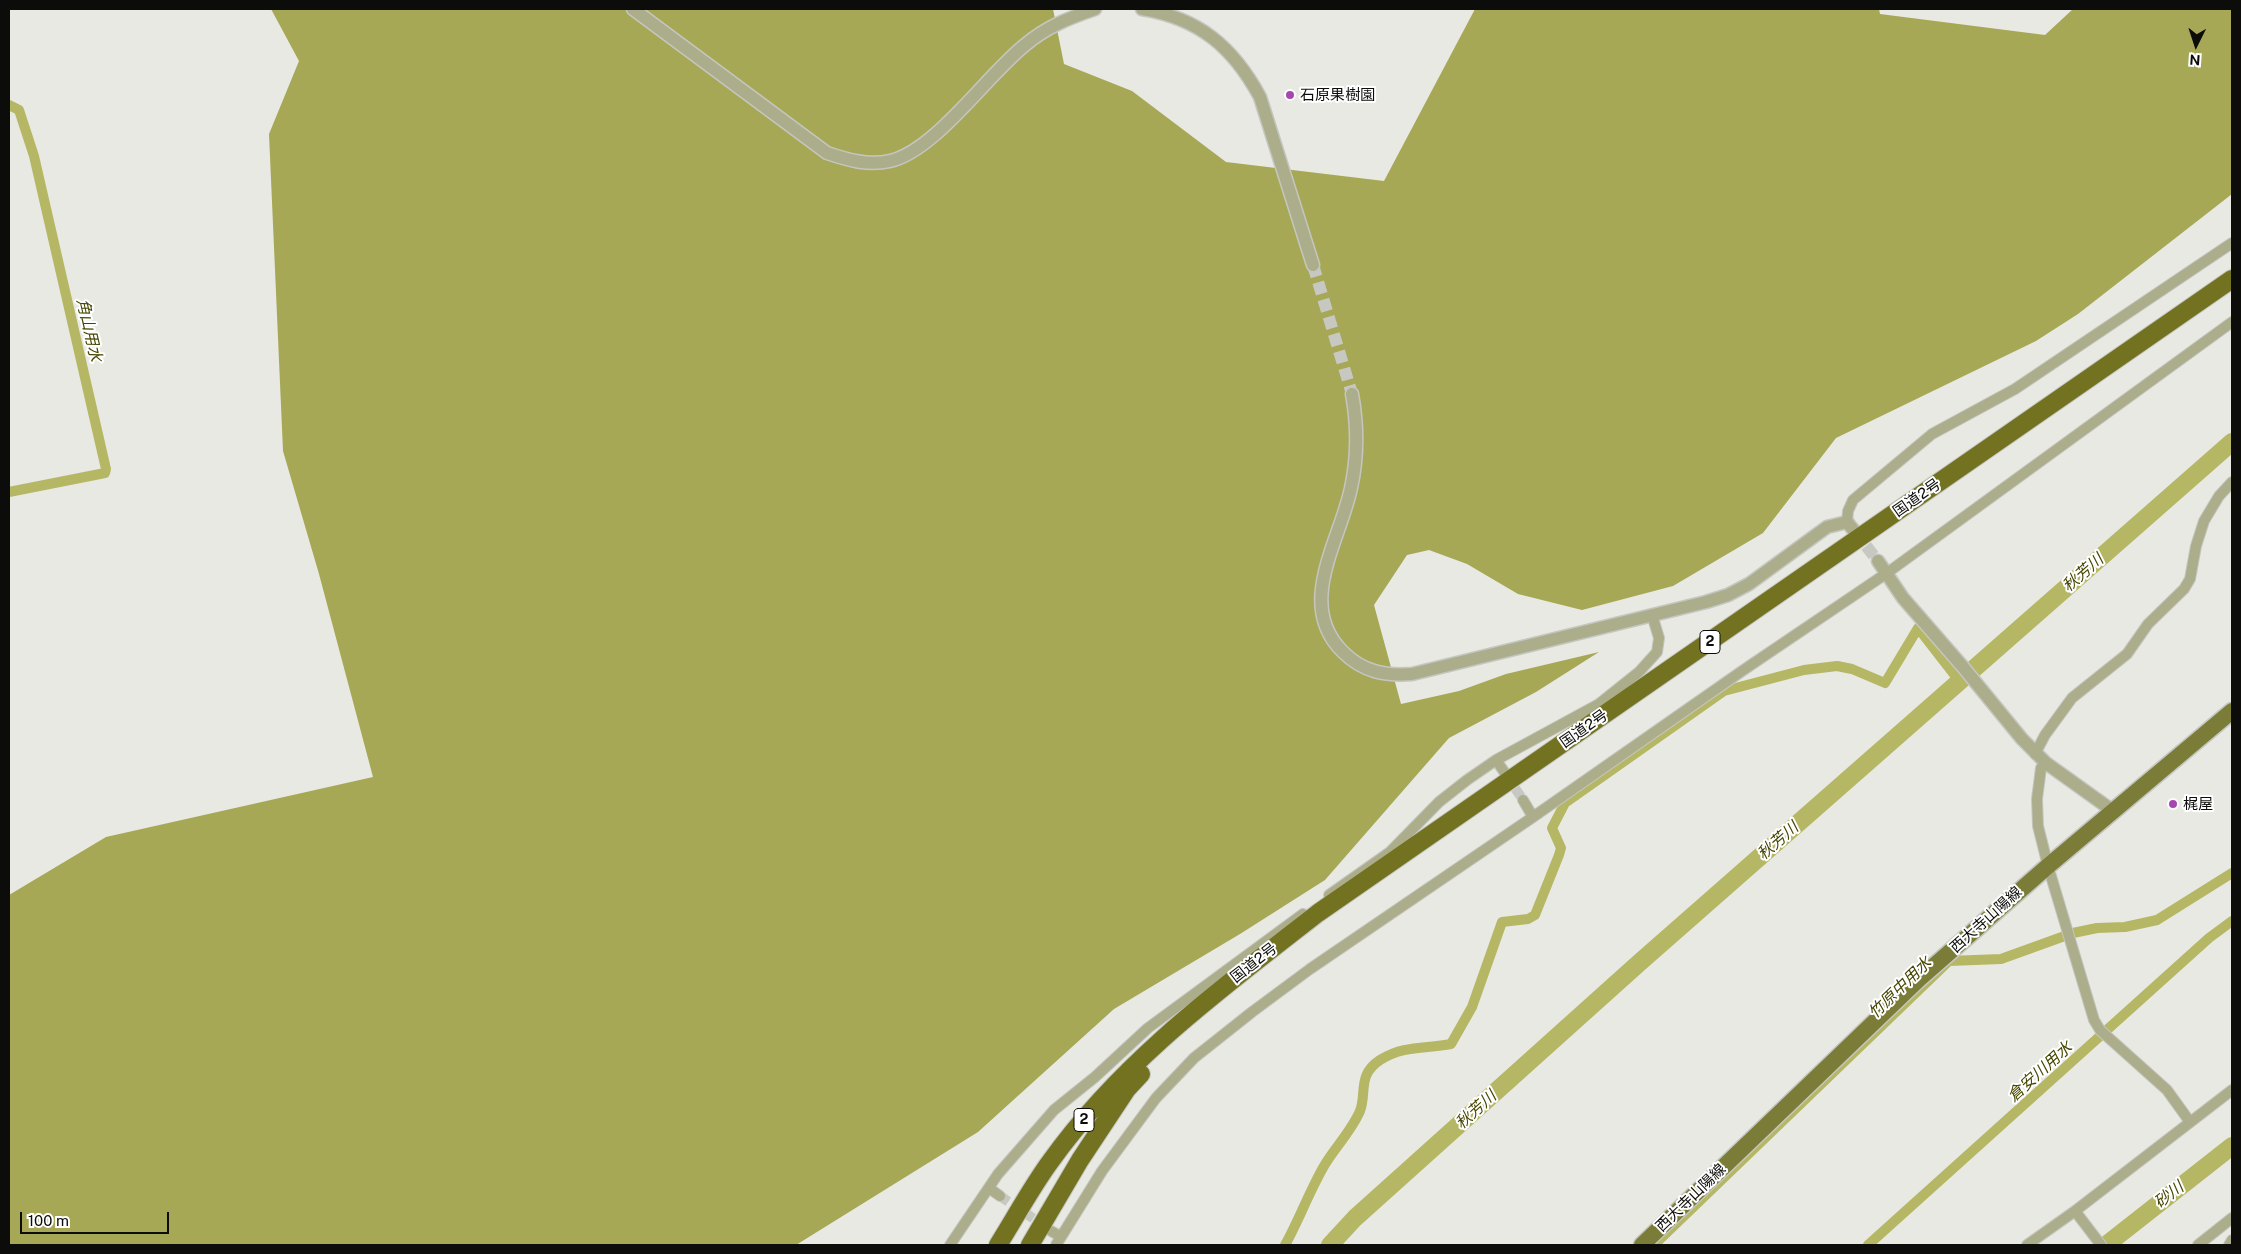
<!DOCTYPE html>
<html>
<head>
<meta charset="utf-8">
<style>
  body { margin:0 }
  #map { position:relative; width:2241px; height:1254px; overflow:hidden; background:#e8e9e3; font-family:"Public Sans",sans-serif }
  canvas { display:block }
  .frame { position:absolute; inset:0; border:10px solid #0c0c0a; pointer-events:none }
  .north { position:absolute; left:2171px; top:20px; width:50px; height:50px; -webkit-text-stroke:4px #fff; paint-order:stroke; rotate:184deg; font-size:14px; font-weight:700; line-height:20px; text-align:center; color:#0c0c0a }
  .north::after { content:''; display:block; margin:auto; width:18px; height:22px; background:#0c0c0a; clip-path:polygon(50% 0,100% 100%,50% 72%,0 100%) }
  .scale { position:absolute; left:20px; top:1212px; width:149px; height:22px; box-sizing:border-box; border:2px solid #0c0c0a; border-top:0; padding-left:6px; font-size:15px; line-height:18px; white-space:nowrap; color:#0c0c0a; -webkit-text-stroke:4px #fff; paint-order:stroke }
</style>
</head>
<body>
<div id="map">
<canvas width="2241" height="1254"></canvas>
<div class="frame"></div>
<div class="north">N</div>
<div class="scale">100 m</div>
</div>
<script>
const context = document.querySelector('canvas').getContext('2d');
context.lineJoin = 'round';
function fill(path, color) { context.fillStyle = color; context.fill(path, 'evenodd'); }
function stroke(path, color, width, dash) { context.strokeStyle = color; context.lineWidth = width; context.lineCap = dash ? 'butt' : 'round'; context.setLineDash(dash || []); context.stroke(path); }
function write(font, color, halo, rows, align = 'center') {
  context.font = font + ' "Public Sans","Noto Sans JP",sans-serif'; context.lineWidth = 4; context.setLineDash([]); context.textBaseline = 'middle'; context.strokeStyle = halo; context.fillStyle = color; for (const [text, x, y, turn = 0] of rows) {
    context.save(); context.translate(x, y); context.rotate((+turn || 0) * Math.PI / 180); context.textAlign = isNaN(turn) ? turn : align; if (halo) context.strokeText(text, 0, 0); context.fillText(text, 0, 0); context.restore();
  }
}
fill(new Path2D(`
  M271,9H1053L1064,64L1132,91L1226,162L1384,181L1475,9H1879L1880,14L2045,35L2073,9H2232V194L2078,314L2036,341L1836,438L1763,533L1673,586L1582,610L1518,594L1467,564L1429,550L1407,555L1374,605L1401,704L1459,691L1506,674L1599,652L1536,692L1449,738L1325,880L1240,934L1114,1009L978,1132L796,1245H9V895L106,837L373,777L319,574L283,451L269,134L299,61Z`), '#a6a855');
stroke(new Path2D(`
  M9,105L19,110L34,156L106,469L105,473L9,492
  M1285,1245C1299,1220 1309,1192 1324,1166C1334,1149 1352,1130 1360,1111C1367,1093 1357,1075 1380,1060C1404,1045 1425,1049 1451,1044L1472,1007L1502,922L1528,919L1535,915L1559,855L1561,848L1552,828L1565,803L1724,691L1804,670L1837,666L1852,669L1885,683L1918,628L1960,682
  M1654,1245L1949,961L2001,959L2073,933L2097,928L2125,927L2157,920L2232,873
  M1868,1245L2209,938L2232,921`), '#b5b764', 10);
stroke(new Path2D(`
  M1330,1245L1355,1218L1639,963L2232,442
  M2106,1245L2232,1146`), '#b5b764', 18);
stroke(new Path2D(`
  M1507,776L1523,800
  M1000,1196L1046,1227`), '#c7c8c2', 10, [10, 5]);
stroke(new Path2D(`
  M1313,265L1352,394
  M1855,532L1878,561`), '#c7c8c2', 12, [12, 6]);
const minor = new Path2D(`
  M1847,522L1848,511L1853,500L1932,434L2015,389L2232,243
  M2035,754L2045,735L2072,698L2127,654L2148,624L2184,589L2190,579L2196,546L2204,521L2219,496L2232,482
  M1496,760L1505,773
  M2046,763L2041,768L2037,799L2038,826L2048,866L2094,1020L2100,1030L2167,1090L2190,1122
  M1523,800L1533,817
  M1329,895L1390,852L1439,802L1467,780L1496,760L1599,704L1639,672L1657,652L1659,638L1652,615
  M989,1188L1000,1196
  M2075,1211L2101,1245
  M1051,1231L1060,1236
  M950,1245L998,1174L1054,1110L1095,1077L1148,1028L1303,914
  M1056,1245L1102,1171L1156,1098L1194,1058L1252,1012L1310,969L1533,817L1742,671L1887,573L2232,322
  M2027,1245L2075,1211L2232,1090
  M2198,1245L2232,1218
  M2229,1245L2232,1240`);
const tertiary = new Path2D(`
  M633,9L827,153C848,160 868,166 890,161C935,151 987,75 1025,45C1046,27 1069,18 1095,9
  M1142,9C1199,18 1233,47 1260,97L1313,265
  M1352,394C1358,427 1358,456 1351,488C1340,541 1295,605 1343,652C1363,672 1385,676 1412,674L1706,602L1728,595L1749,584L1827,527L1847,522L1855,532
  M1878,561L1903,598L1963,667L2022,739L2046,763L2113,811`);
const primary = new Path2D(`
  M1642,1245L1919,979L2048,866L2232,711`);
const trunk = new Path2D(`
  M998,1245C1015,1218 1031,1188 1050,1162C1122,1061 1222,988 1318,913L2232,279
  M1030,1245L1080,1160L1127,1089L1141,1074`);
stroke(minor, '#c5c6c0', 12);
stroke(tertiary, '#c5c6c0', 15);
stroke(primary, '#c5c6c0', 19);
stroke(trunk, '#c5c6c0', 20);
stroke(minor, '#acae8b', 10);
stroke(tertiary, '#acae8b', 12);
stroke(primary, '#7a7c37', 16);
stroke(trunk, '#727220', 18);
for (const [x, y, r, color] of [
  [1290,95,5,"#a746ae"],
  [2173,804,5,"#a746ae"]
]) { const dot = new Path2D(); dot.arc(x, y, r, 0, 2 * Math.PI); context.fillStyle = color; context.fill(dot); stroke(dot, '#fff', 2); }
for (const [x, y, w] of [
  [1710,642,20],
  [1084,1120,20]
]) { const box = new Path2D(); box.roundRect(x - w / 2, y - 11.5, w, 23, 4); context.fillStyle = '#fff'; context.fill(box); stroke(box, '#0c0c0a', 1); }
write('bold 14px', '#0c0c0a', null, [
  ["2",1710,642],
  ["2",1084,1120]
]);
write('15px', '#0c0c0a', '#fff', [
  ["石原果樹園",1300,95],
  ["梶屋",2183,804]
], 'left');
write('15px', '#0c0c0a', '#fff', [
  ["国道2号",1917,498,-35],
  ["国道2号",1584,729,-35],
  ["西大寺山陽線",1986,920,-42],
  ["国道2号",1254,963,-38],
  ["西大寺山陽線",1691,1198,-44]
]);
write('italic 16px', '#464602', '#fff', [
  ["角山用水",89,330,77],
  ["秋芳川",2083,573,-41],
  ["秋芳川",1778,841,-41],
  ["竹原中用水",1900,988,-44],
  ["倉安川用水",2040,1072,-42],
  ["秋芳川",1476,1110,-42],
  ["砂川",2169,1195,-38]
]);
</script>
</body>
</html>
